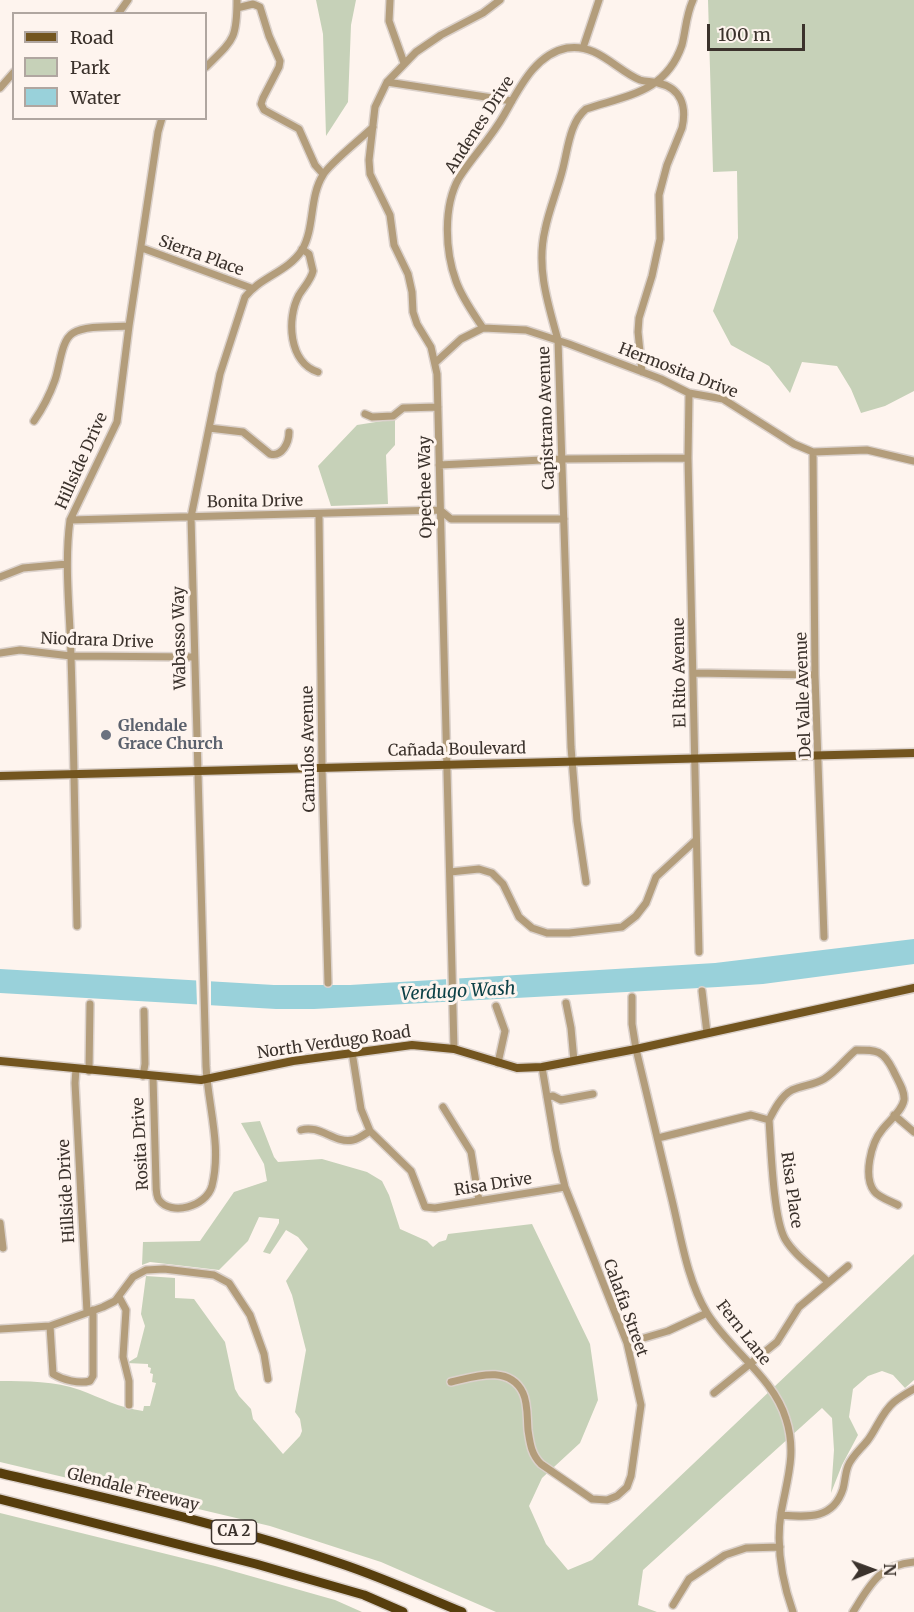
<!DOCTYPE html>
<html>
<head>
<meta charset="utf-8">
<style>
  body { margin:0 }
  #map { position:relative; width:914px; height:1612px; overflow:hidden; background:#fef4ee; font-family:Merriweather,serif }
  canvas { display:block }
  .legend { position:absolute; left:12px; top:12px; width:195px; height:108px; box-sizing:border-box; background:#fef4ee; border:2px solid #b0a6a0; margin:0; padding:8px 10px; list-style:none; font-size:18px; color:#3b322c }
  .legend li { display:flex; align-items:center; gap:12px; height:30px }
  .legend b { width:30px; border:2px solid #b0a6a0 }
  .north { position:absolute; left:842px; top:1540px; width:60px; height:60px; -webkit-text-stroke:4px #fef4ee; paint-order:stroke; rotate:89deg; font-size:16px; font-weight:700; line-height:24px; text-align:center; color:#3b322c }
  .north::after { content:''; display:block; margin:auto; width:21px; height:27px; background:#3b322c; clip-path:polygon(50% 0,100% 100%,50% 72%,0 100%) }
  .scale { position:absolute; left:707px; top:24px; width:98px; height:27px; box-sizing:border-box; border:3px solid #3b322c; border-top:0; padding-left:8px; font-size:18px; line-height:21px; white-space:nowrap; color:#3b322c; -webkit-text-stroke:4px #fef4ee; paint-order:stroke }
</style>
</head>
<body>
<div id="map">
<canvas width="914" height="1612"></canvas>
<ul class="legend">
<li><b style="height:8px;background:#73551f"></b>Road</li>
<li><b style="height:16px;background:#c6d1b8"></b>Park</li>
<li><b style="height:16px;background:#99d1da"></b>Water</li>
</ul>
<div class="north">N</div>
<div class="scale">100 m</div>
</div>
<script>
const context = document.querySelector('canvas').getContext('2d');
context.lineJoin = 'round';
function fill(path, color) { context.fillStyle = color; context.fill(path, 'evenodd'); }
function stroke(path, color, width, dash) { context.strokeStyle = color; context.lineWidth = width; context.lineCap = dash ? 'butt' : 'round'; context.setLineDash(dash || []); context.stroke(path); }
function write(font, color, halo, rows, align = 'center') {
  context.font = font + ' Merriweather,serif'; context.lineWidth = 6; context.setLineDash([]); context.textBaseline = 'middle'; context.strokeStyle = halo; context.fillStyle = color; for (const [text, x, y, turn = 0] of rows) {
    context.save(); context.translate(x, y); context.rotate((+turn || 0) * Math.PI / 180); context.textAlign = isNaN(turn) ? turn : align; if (halo) context.strokeText(text, 0, 0); context.fillText(text, 0, 0); context.restore();
  }
}
fill(new Path2D(`
  M316,0H356L351,25L348,102L326,136L323,34Z
  M708,0H914V391L885,406L861,413L851,389L837,366L802,362L790,393L769,366L731,345L713,311L738,238L737,171L713,172Z
  M395,419V445L386,455L388,504L331,506L318,466L357,425Z
  M260,1121L274,1157L278,1162L322,1159L367,1172L382,1181L389,1195L400,1229L427,1241L433,1247L439,1242L446,1240L448,1234L532,1224L590,1344L598,1400L580,1443L542,1478L529,1506L546,1544L568,1570L592,1560L914,1254V1380L905,1388L893,1375L882,1371L868,1376L853,1389L849,1417L858,1435L842,1465L831,1493L834,1450L832,1418L822,1408L643,1570L638,1605L657,1612H496L381,1562L270,1526L0,1462V1381C27,1381 55,1381 80,1390C101,1398 120,1408 143,1411L144,1406H150L156,1383L152,1382L153,1374L150,1373L151,1368L148,1367V1364L127,1363L137,1357L145,1326L141,1314L146,1276L175,1278V1298L194,1299L225,1342L235,1389L239,1396L251,1409L253,1419L283,1454L300,1436L302,1431L300,1419L295,1412L306,1350L292,1295L286,1281L308,1249L298,1237L286,1230L270,1254L263,1252L279,1223V1219L259,1217L248,1241L219,1270L150,1262L142,1265L143,1242L200,1241L234,1192L267,1181L264,1164L241,1123Z
  M0,1513L215,1566L335,1600L362,1612H0Z`), '#c6d1b8');
fill(new Path2D(`
  M914,939V964L763,984L718,987L314,1009H276L0,993V969L274,985H350L715,963Z`), '#99d1da');
fill(new Path2D(`
  M196,976L211,977V1006L197,1005Z
  M446,976H459L461,1004L447,1005Z`), '#fef4ee');
const minor = new Path2D(`
  M390,0L389,21L404,63
  M237,8L253,4L260,7L269,36L280,61L279,67L263,98L261,104L264,110L299,129L315,165L323,174
  M118,14L128,0
  M583,48L599,0
  M206,67C233,40 237,40 237,0
  M387,82L512,101
  M0,88L14,72
  M142,248L251,288
  M302,249L309,254L313,271C311,280 304,287 299,295C286,319 289,363 318,372
  M483,328C473,313 462,298 456,281C445,251 443,206 459,178C473,156 491,138 504,115C519,89 535,54 567,48C597,43 616,70 640,80C646,82 652,81 658,83C681,88 687,106 682,128L667,165L659,195L660,239L652,276L639,318L638,332L642,372
  M436,362L461,339L483,328L526,330L569,344L661,379L689,393L723,399L794,444L813,452L867,450L914,461
  M689,393L688,458L699,952
  M365,414L372,417L393,416L403,408L438,407
  M34,421C43,408 50,394 55,380C60,366 61,340 73,333C86,325 114,327 129,326
  M209,428L243,432L270,454C282,457 289,443 289,432
  M813,452L815,675L824,937
  M439,465L563,459L688,458
  M319,515L322,768L328,983
  M70,520L440,510L451,519H564
  M0,577L23,568L67,564
  M0,653L20,650L71,656L194,657
  M693,673L815,675
  M450,872L479,869L492,873L503,884L519,917L532,928L547,933H569L622,927L636,916L646,903L656,877L696,840
  M586,882L577,821L571,747L558,340C548,304 536,268 545,230C549,209 558,189 563,168C568,148 570,122 586,109C628,95 666,92 682,45C686,29 686,15 693,0
  M77,926C75,836 74,747 71,657C70,611 64,565 70,520L117,422L129,326L158,132L162,118
  M702,991L707,1033
  M632,997V1024L636,1049C648,1099 660,1150 672,1200C681,1237 687,1280 707,1313C729,1349 774,1378 786,1419C797,1453 787,1479 781,1513C776,1546 782,1581 793,1612
  M566,1003L571,1028L574,1061
  M496,1006L505,1031L498,1063
  M454,1049L437,374L431,347L417,324L413,312L412,292L408,274L394,245L390,215L370,174L369,160L375,107L387,82L416,52L441,35L483,13L500,0
  M352,1052L361,1109L370,1131L411,1171L425,1207L435,1208L565,1187
  M76,1069L75,1083L87,1312
  M89,1071L90,1004
  M143,1076L145,1064L144,1011
  M153,1077L156,1183C156,1189 156,1196 159,1200C171,1216 206,1207 212,1186C222,1146 208,1106 206,1066L191,517L220,374L245,297C260,277 288,272 302,250C315,228 309,197 323,175C329,164 362,138 373,127
  M547,1097L553,1096L561,1100L593,1094
  M443,1107L471,1152L479,1201
  M894,1115L914,1132
  M769,1120C774,1110 781,1096 792,1090C803,1085 814,1085 824,1079C837,1071 845,1059 856,1050C877,1050 883,1050 893,1070C897,1079 905,1090 904,1100C902,1111 889,1121 882,1130C871,1143 863,1176 874,1191C878,1197 890,1201 898,1205
  M769,1120C771,1147 773,1218 785,1239C795,1256 814,1268 828,1282
  M301,1130C320,1124 334,1144 353,1140C359,1139 365,1134 370,1131
  M658,1138L751,1115L769,1120
  M0,1223L3,1248
  M119,1297L126,1310L123,1357L129,1381V1405
  M50,1326L53,1374C63,1380 79,1384 90,1381L93,1376V1310
  M0,1329L50,1326L103,1307L115,1301L133,1277L146,1270L164,1269L214,1275L229,1283L250,1315L264,1354L268,1379
  M627,1343L668,1331L707,1313
  M451,1382C474,1377 509,1364 523,1393C528,1403 527,1418 528,1430C530,1443 531,1454 541,1464L592,1499L607,1500L617,1496L627,1487L631,1476L641,1405L627,1343L565,1187L556,1150L542,1067
  M714,1393L777,1342L799,1307L848,1266
  M781,1515C807,1517 833,1520 843,1489C845,1482 845,1474 848,1466C852,1456 861,1449 868,1440C877,1428 882,1412 894,1402C900,1397 907,1393 914,1389
  M673,1605L689,1579L725,1555L746,1548L780,1547
  M853,1612C870,1585 879,1565 914,1562`);
const major = new Path2D(`
  M0,776L914,753
  M0,1061L201,1080L293,1061L412,1045L454,1049L517,1068L542,1067L636,1049L914,988`);
const highway = new Path2D(`
  M0,1473C113,1500 229,1525 339,1563C381,1577 421,1595 462,1612
  M0,1499L256,1564L364,1595L403,1612`);
stroke(minor, '#dbd1cb', 10);
stroke(major, '#dbd1cb', 11);
stroke(highway, '#dbd1cb', 12);
stroke(minor, '#b39d7b', 7);
stroke(major, '#73551f', 8);
stroke(highway, '#573e0d', 9);
for (const [x, y, r, color] of [
  [106,735,6,"#6b7280"]
]) { const dot = new Path2D(); dot.arc(x, y, r, 0, 2 * Math.PI); context.fillStyle = color; context.fill(dot); stroke(dot, '#fef4ee', 2); }
for (const [x, y, w] of [
  [234,1532,45]
]) { const box = new Path2D(); box.roundRect(x - w / 2, y - 12, w, 24, 4.5); context.fillStyle = '#fef4ee'; context.fill(box); stroke(box, '#3b322c', 1.5); }
write('bold 15px', '#3b322c', null, [
  ["CA 2",234,1532]
]);
write('16px', '#3b322c', '#fef4ee', [
  ["Andenes Drive",480,125,-57],
  ["Sierra Place",201,256,20],
  ["Hermosita Drive",678,371,21],
  ["Capistrano Avenue",547,418,-92],
  ["Hillside Drive",82,461,-66],
  ["Opechee Way",426,487,-91],
  ["Bonita Drive",255,502,-1],
  ["Wabasso Way",180,638,-91],
  ["Niodrara Drive",97,641,2],
  ["El Rito Avenue",680,673,-91],
  ["Del Valle Avenue",804,695,-92],
  ["Camulos Avenue",309,749,-91],
  ["Cañada Boulevard",457,750,-1],
  ["North Verdugo Road",334,1043,-8],
  ["Rosita Drive",141,1144,-93],
  ["Risa Drive",493,1185,-9],
  ["Risa Place",791,1190,82],
  ["Hillside Drive",67,1191,-93],
  ["Calafia Street",625,1308,70],
  ["Fern Lane",743,1333,52],
  ["Glendale Freeway",133,1490,14]
]);
write('bold 16px', '#5b616d', '#fef4ee', [
  ["Glendale",118,726],
  ["Grace Church",118,744]
], 'left');
write('italic 18px', '#0c4147', '#fef4ee', [
  ["Verdugo Wash",458,992,-3]
]);
</script>
</body>
</html>
